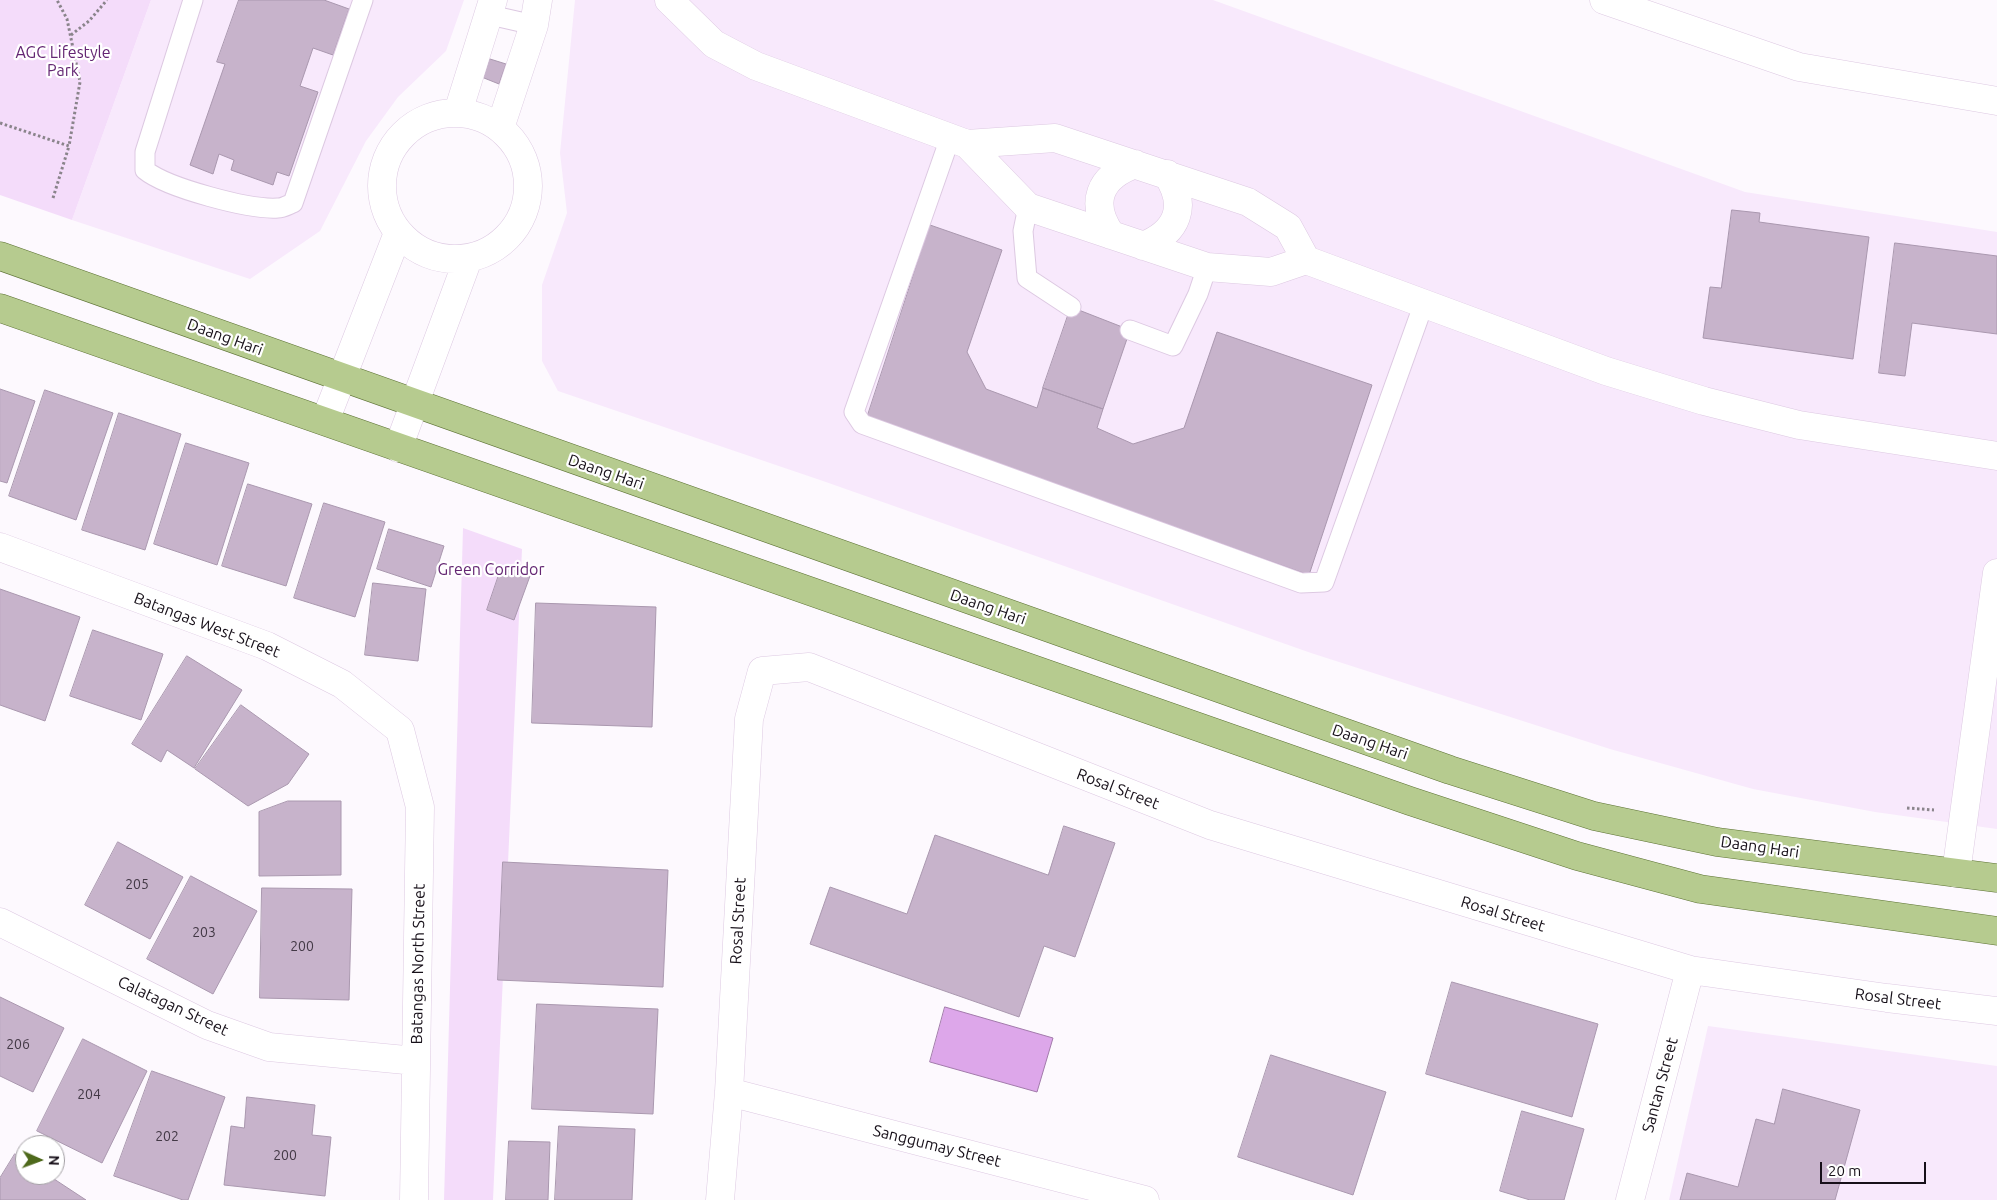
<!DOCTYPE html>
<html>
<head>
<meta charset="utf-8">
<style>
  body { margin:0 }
  #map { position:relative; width:1997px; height:1200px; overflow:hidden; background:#fdf9fe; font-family:Ubuntu,sans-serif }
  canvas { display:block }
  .north { position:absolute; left:15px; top:1135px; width:50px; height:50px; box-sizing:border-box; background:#fff; border:1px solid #a29fa3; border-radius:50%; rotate:92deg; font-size:14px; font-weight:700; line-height:20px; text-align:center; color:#171019 }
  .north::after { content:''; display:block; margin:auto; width:18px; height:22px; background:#4e691b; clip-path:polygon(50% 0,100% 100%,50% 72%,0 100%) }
  .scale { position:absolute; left:1820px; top:1162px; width:106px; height:22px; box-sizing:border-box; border:2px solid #171019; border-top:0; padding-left:6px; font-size:15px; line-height:18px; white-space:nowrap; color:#171019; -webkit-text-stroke:4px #fff; paint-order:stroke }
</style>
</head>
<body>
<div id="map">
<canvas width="1997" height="1200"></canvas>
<div class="north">N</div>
<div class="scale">20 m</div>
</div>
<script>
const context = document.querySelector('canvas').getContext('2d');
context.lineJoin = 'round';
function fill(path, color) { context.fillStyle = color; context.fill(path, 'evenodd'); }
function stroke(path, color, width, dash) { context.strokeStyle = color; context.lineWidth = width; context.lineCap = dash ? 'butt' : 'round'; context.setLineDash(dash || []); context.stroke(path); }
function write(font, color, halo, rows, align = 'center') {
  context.font = font + ' Ubuntu,sans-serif'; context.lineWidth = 4.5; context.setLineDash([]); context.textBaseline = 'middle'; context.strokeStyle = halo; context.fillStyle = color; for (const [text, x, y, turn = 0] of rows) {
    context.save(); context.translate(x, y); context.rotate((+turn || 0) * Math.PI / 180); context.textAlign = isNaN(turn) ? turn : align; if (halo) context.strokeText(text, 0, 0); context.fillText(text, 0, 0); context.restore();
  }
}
fill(new Path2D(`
  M151,0H464L446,51L398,97L366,141L320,231L250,279L72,220Z
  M575,0H1213L1745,192L1997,232V829L1875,812L1753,789L1610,749L1311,653L823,481L558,391L542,361V285L567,213L560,153Z
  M1708,1026L1997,1066V1200H1669Z`), '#f8e9fc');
fill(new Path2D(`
  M0,0H151L72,220L0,195Z
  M463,528L522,549L493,1200H444Z`), '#f4dcfa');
const water = new Path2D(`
  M945,1007L1053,1038L1037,1092L930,1062Z`);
fill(water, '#dda7ea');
stroke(water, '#a27aab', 1);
const building = new Path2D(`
  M239,0H324L349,9L333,55L313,48L300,86L318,92L289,176L277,172L273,185L231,170L234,160L219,154L213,174L190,165L225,64L217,62Z
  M490,59L506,64L499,84L484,78Z
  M1732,210L1760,213L1759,222L1869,237L1853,359L1703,338L1710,287L1721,288Z
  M930,225L1002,250L967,352L986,389L1037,408L1043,388L1103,409L1097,428L1133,444L1184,428L1217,332L1372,385L1309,575L867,418Z
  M1895,243L1997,256V334L1912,323L1905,376L1879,373Z
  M1071,307L1130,330L1103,409L1043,388Z
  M0,389L35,401L7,483L0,481Z
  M45,390L113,413L76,520L9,496Z
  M119,413L181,434L145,550L82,530Z
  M186,443L249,463L217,565L154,544Z
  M248,484L312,504L286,586L222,566Z
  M324,503L385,522L355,617L294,598Z
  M389,529L444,546L431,587L377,569Z
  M502,566L530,576L514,620L487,610Z
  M373,583L426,589L418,661L365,655Z
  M0,589L80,617L45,721L0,705Z
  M536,603L656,607L652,727L532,723Z
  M93,630L163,654L141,720L70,696Z
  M187,656L242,690L194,768L167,750L161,762L132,744Z
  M241,705L309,754L288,784L248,806L195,769Z
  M288,801H341V875L259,876V812Z
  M1064,826L1115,843L1075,957L1044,946L1019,1017L810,944L830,887L907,914L935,835L1048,875Z
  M118,842L183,877L150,939L85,905Z
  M503,862L668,870L663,987L498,980Z
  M191,876L257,911L213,994L147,959Z
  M262,888L352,889L349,1000L260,998Z
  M1452,982L1598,1024L1572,1117L1426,1074Z
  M0,997L64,1028L33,1092L0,1076Z
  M537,1004L658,1009L653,1114L532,1109Z
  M83,1039L147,1071L102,1163L37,1131Z
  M1271,1055L1386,1092L1353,1195L1238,1157Z
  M152,1071L225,1097L188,1200H183L114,1176Z
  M1783,1089L1860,1110L1835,1200H1680L1687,1173L1738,1187L1756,1119L1774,1124Z
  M247,1097L315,1105L312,1135L331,1137L325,1196L224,1185L231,1126L244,1128Z
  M1522,1111L1584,1129L1564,1200H1530L1500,1191Z
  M559,1126L635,1129L632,1200H555Z
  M509,1141L550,1142L548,1200H506Z
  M15,1154L25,1161V1175H48L86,1200H0V1178Z`);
fill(building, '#c7b3cb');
stroke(building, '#aa98af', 1);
const service = new Path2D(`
  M193,0L145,152V170C167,188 250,210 278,208C283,208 288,205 293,203L363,0
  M490,15L534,25
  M950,138L854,412L862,424L1301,583L1324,582L1424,303
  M1028,207L1023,231L1027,278L1071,307
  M1130,330L1173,346L1198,294L1207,267`);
const minor = new Path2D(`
  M669,0L714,44L756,66L967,144L1055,138L1248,202L1288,227L1306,260
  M1604,0L1799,67L1997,101
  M458,112L493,0
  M382 186a73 73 0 1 1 146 0a73 73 0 1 1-146 0Z
  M500,128L534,25L538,0
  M967,144L1028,207L1207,267L1271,272L1306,260L1606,371L1704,401L1799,425L1997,456
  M1111,235C1089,203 1099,177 1135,164
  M1143,246C1178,232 1188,206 1167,174
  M325,421L398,233
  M398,448L468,259
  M0,547L267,646L342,684L400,730L420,807L414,1200
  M1956,873L1997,573
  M0,922L207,1025L269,1047L416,1061
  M729,1092L1145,1200
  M720,1200L729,1092L749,719L762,671L809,667L1210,825L1690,970L1887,998L1997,1011
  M1630,1200L1690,970`);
const primary = new Path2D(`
  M0,256L1450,770L1594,816L1717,842L1997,878
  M0,308L1410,801L1577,856L1700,889L1997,931`);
stroke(service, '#ddc9e2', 21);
stroke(minor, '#ddc9e2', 29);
stroke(primary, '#5e7336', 29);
stroke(new Path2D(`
  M71,35L89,21L107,0
  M0,123L69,146L80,82L67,19L57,0
  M53,198L69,146
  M1907,808L1934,810`), '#8a848b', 3, [2.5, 2.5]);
stroke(service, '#fff', 19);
stroke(minor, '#fff', 28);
stroke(primary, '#b6cb8f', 28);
write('14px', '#433946', null, [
  ["205",137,884],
  ["203",204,932],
  ["200",302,946],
  ["206",18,1044],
  ["204",89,1094],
  ["202",167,1136],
  ["200",285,1155]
]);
write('16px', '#642673', '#fff', [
  ["AGC Lifestyle",63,53],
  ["Park",63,71],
  ["Green Corridor",491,570]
]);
write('16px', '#171019', '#fff', [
  ["Daang Hari",225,337,20],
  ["Daang Hari",606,472,19],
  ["Daang Hari",988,607,19],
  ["Batangas West Street",207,625,21],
  ["Daang Hari",1370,742,19],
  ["Rosal Street",1118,789,21],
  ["Daang Hari",1760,847,8],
  ["Rosal Street",1503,914,17],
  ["Rosal Street",738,921,-87],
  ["Batangas North Street",418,964,-89],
  ["Rosal Street",1898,999,7],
  ["Calatagan Street",173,1006,25],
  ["Santan Street",1660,1085,-75],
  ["Sanggumay Street",937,1146,14]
]);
</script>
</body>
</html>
